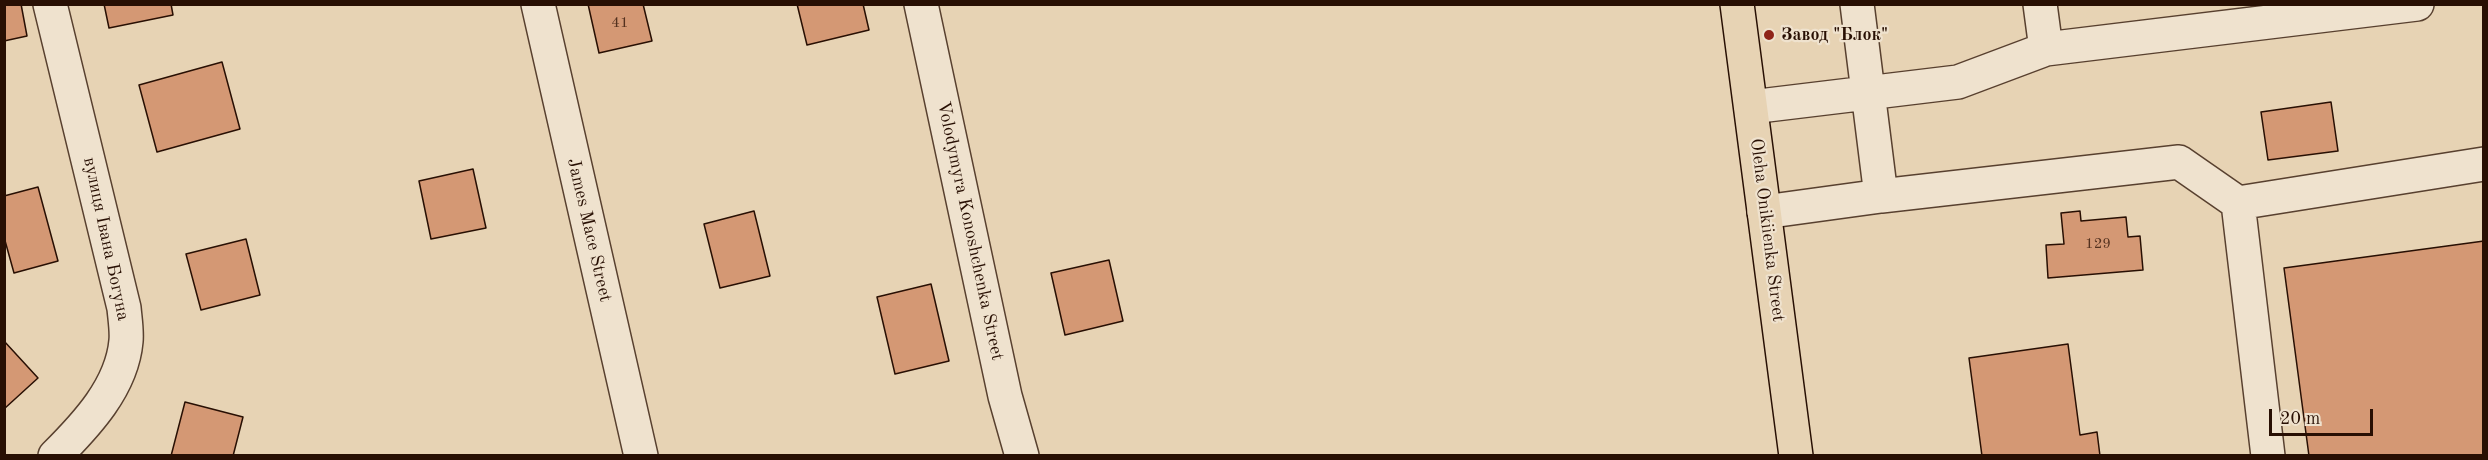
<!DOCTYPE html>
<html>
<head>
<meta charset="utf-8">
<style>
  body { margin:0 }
  #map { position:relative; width:2488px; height:460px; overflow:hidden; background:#e7d3b4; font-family:"Old Standard TT",serif }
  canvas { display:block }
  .frame { position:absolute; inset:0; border:6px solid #280f03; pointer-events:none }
  .scale { position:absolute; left:2269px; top:409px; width:104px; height:27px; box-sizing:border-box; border:3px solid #280f03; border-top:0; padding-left:8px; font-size:18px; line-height:21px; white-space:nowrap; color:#280f03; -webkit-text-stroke:4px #efe2ce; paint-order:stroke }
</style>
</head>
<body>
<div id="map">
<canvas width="2488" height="460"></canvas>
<div class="frame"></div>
<div class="scale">20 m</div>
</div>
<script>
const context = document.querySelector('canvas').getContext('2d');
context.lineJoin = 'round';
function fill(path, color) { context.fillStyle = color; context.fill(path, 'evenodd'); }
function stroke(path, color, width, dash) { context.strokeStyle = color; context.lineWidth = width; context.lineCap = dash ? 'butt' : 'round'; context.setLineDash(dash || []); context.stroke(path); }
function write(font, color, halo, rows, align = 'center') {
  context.font = font + ' "Old Standard TT",serif'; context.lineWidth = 4.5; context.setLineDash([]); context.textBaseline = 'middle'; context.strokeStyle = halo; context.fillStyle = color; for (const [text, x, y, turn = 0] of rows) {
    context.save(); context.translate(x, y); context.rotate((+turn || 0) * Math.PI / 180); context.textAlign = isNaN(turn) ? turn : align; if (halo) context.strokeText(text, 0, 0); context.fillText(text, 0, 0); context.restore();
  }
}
const building = new Path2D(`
  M4,4H21L27,36L4,41Z
  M104,4H171L173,15L109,28Z
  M588,4H643L652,41L599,53Z
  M797,4H863L869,30L807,45Z
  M222,62L240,129L157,152L139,85Z
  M2331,102L2338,151L2268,160L2261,112Z
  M473,169L486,228L431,239L419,181Z
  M38,187L58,261L14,273L4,237V196Z
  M754,211L770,276L720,288L704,224Z
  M2080,211L2081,221L2126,217L2128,237L2140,236L2143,270L2048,278L2046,245L2064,244L2061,213Z
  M246,239L260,295L201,310L186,254Z
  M2484,241V456H2309L2284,268Z
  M1109,260L1123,321L1065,335L1051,273Z
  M931,284L949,361L895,374L877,297Z
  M4,341L38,378L4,409Z
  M2068,344L2080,435L2097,432L2100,456H1982L1969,358Z
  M185,402L243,417L233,456H171Z`);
fill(building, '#d49874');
stroke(building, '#280f03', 1.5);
const minor = new Path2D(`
  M50,4L124,308C125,319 127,331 126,341C122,387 86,425 55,456
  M538,4L641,456
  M921,4L1005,396L1022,456
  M1857,4L1881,196
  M2040,4L2046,49
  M1751,107L1958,82L2046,49L2417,4
  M2238,203L2268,456
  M1764,212L1881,196L2179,162L2238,203L2484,164`);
const major = new Path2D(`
  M1737,4L1796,456`);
stroke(minor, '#58402f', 36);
stroke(major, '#280f03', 36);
stroke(minor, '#efe2ce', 33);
stroke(major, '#e7d3b4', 33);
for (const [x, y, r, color] of [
  [1769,35,6,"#8f2418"]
]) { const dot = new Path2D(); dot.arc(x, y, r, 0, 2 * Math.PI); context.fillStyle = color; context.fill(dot); stroke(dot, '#efe2ce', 2); }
write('15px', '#53311f', null, [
  ["41",620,23],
  ["129",2098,244]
]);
write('bold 18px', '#280f03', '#efe2ce', [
  ["Завод \"Блок\"",1781,35]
], 'left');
write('18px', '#280f03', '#efe2ce', [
  ["James Mace Street",589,230,77],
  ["Oleha Onikiienka Street",1767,230,83],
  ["Volodymyra Konoshchenka Street",970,231,78],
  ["вулиця Івана Богуна",106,239,78]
]);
</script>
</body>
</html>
